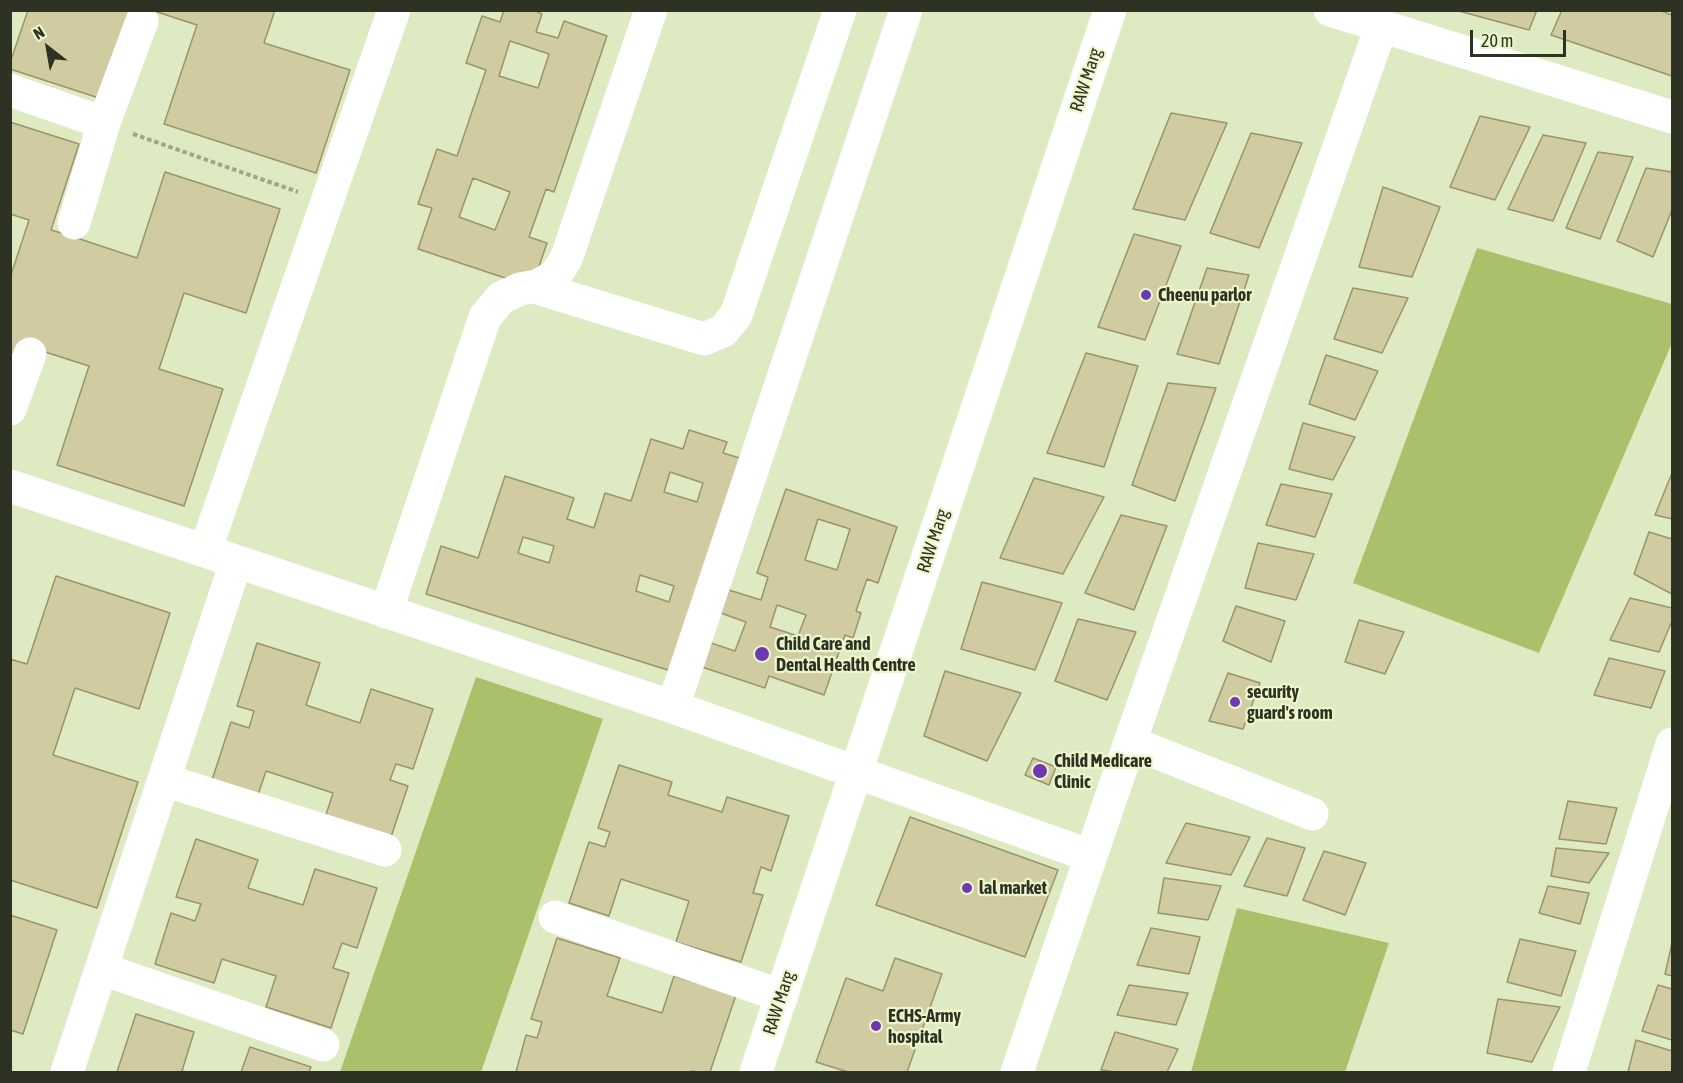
<!DOCTYPE html>
<html>
<head>
<meta charset="utf-8">
<style>
  body { margin:0 }
  #map { position:relative; width:1683px; height:1083px; overflow:hidden; background:#deeac1; font-family:"Asap Condensed",sans-serif }
  canvas { display:block }
  .frame { position:absolute; inset:0; border:12px solid #2e3222; pointer-events:none }
  .north { position:absolute; left:18px; top:18px; width:60px; height:60px; -webkit-text-stroke:4px #ecf7ce; paint-order:stroke; rotate:329deg; font-size:16px; font-weight:700; line-height:24px; text-align:center; color:#2e3222 }
  .north::after { content:''; display:block; margin:auto; width:21px; height:27px; background:#2e3222; clip-path:polygon(50% 0,100% 100%,50% 72%,0 100%) }
  .scale { position:absolute; left:1470px; top:30px; width:96px; height:27px; box-sizing:border-box; border:3px solid #2e3222; border-top:0; padding-left:8px; font-size:18px; line-height:21px; white-space:nowrap; color:#2e3222; -webkit-text-stroke:4px #ecf7ce; paint-order:stroke }
</style>
</head>
<body>
<div id="map">
<canvas width="1683" height="1083"></canvas>
<div class="frame"></div>
<div class="north">N</div>
<div class="scale">20 m</div>
</div>
<script>
const context = document.querySelector('canvas').getContext('2d');
context.lineJoin = 'round';
function fill(path, color) { context.fillStyle = color; context.fill(path, 'evenodd'); }
function stroke(path, color, width, dash) { context.strokeStyle = color; context.lineWidth = width; context.lineCap = dash ? 'butt' : 'round'; context.setLineDash(dash || []); context.stroke(path); }
function write(font, color, halo, rows, align = 'center') {
  context.font = font + ' "Asap Condensed",sans-serif'; context.lineWidth = 4.5; context.setLineDash([]); context.textBaseline = 'middle'; context.strokeStyle = halo; context.fillStyle = color; for (const [text, x, y, turn = 0] of rows) {
    context.save(); context.translate(x, y); context.rotate((+turn || 0) * Math.PI / 180); context.textAlign = isNaN(turn) ? turn : align; if (halo) context.strokeText(text, 0, 0); context.fillText(text, 0, 0); context.restore();
  }
}
fill(new Path2D(`
  M1477,248L1672,304V343L1539,653L1353,583Z
  M476,677L603,719L481,1072H340Z
  M1237,908L1389,943L1345,1072H1191Z`), '#abc06a');
const building = new Path2D(`
  M28,10H138L108,101L10,69V63Z
  M151,10H275L264,43L350,70L316,173L164,124L197,25Z
  M504,10H533L542,14L536,32L558,38L564,21L607,36L554,192L546,189L529,237L547,243L532,287L418,249L432,208L418,204L437,149L457,156L486,70L466,63L482,16L500,22ZM510,41L549,54L538,88L499,76ZM473,178L510,192L495,230L459,217Z
  M1455,10H1537L1529,30Z
  M1562,10H1659L1672,15V76L1551,35Z
  M1171,113L1227,123L1185,220L1133,209Z
  M1480,116L1530,127L1495,200L1450,187Z
  M10,122L79,144L51,230L68,235L137,258L165,172L280,209L246,313L184,293L159,369L223,389L184,506L57,465L89,366L20,344L10,372V278L29,220L10,214Z
  M1251,133L1302,143L1259,248L1210,233Z
  M1543,135L1586,143L1553,221L1508,209Z
  M1598,152L1633,157L1600,239L1566,228Z
  M1646,168L1672,172V210L1653,257L1617,241Z
  M1383,187L1440,207L1412,277L1359,267Z
  M1134,234L1181,246L1145,340L1098,327Z
  M1207,268L1249,275L1219,364L1177,354Z
  M1353,288L1408,298L1382,353L1334,339Z
  M1086,353L1138,366L1104,467L1047,453Z
  M1326,355L1378,371L1355,420L1309,404Z
  M1168,383L1216,388L1175,501L1132,485Z
  M1303,423L1355,437L1333,480L1289,469Z
  M689,430L727,442L723,453L740,458L671,671L426,594L441,546L478,558L505,476L574,498L567,519L594,528L605,493L631,501L651,439L683,449ZM670,472L703,483L697,502L664,492ZM523,537L554,546L549,563L518,553ZM640,575L674,586L669,602L636,591Z
  M1672,473V519L1655,515Z
  M1034,478L1104,497L1063,574L1000,558Z
  M1281,484L1332,494L1315,537L1266,525Z
  M786,489L897,527L878,583L867,579L856,611L861,613L853,638L845,635L824,695L769,676L765,688L702,667L711,643L735,651L746,622L721,613L729,590L761,600L768,577L757,573ZM818,519L850,529L837,570L805,560ZM777,605L806,615L798,636L770,627Z
  M1121,515L1167,526L1134,610L1085,593Z
  M1649,532L1672,539V594L1634,574Z
  M1258,543L1314,554L1296,600L1245,588Z
  M56,576L170,613L139,709L75,688L53,755L138,782L97,908L10,880V659L27,664Z
  M982,582L1062,603L1035,670L961,649Z
  M1630,598L1672,608V621L1659,652L1610,640Z
  M1236,606L1285,621L1271,662L1223,641Z
  M1078,619L1136,632L1107,700L1055,681Z
  M1359,620L1404,632L1385,674L1345,662Z
  M257,643L320,663L306,705L360,723L371,689L433,709L413,769L396,764L390,780L408,786L388,846L323,824L333,793L266,771L257,798L211,783L231,722L249,728L254,711L237,706Z
  M1609,658L1665,671L1651,708L1594,695Z
  M945,671L1021,693L987,761L924,736Z
  M1228,673L1260,683L1243,729L1209,721Z
  M1033,758L1056,767L1049,785L1025,775Z
  M619,765L672,782L668,795L722,812L727,797L789,816L771,871L761,867L753,893L763,895L741,962L676,942L689,901L621,879L609,916L569,903L589,842L605,847L610,832L598,828Z
  M1568,801L1617,808L1606,844L1559,839Z
  M910,817L1058,870L1025,957L876,905Z
  M1186,823L1250,837L1231,875L1166,863Z
  M1267,838L1305,848L1287,896L1244,886Z
  M196,839L258,860L248,888L303,905L315,869L377,888L357,948L342,943L333,968L349,973L331,1028L266,1007L276,976L222,959L214,983L155,964L171,913L195,921L201,904L176,897Z
  M1556,848L1609,853L1589,883L1551,876Z
  M1324,851L1366,863L1345,915L1303,900Z
  M1164,878L1221,886L1208,920L1158,913Z
  M1548,886L1589,893L1580,924L1539,913Z
  M10,915L57,930L23,1034L10,1030Z
  M1151,928L1200,937L1189,974L1137,965Z
  M557,938L620,958L607,996L662,1013L674,976L736,995L710,1072H698L692,1071V1072H516L526,1035L537,1038L542,1022L531,1019Z
  M1520,939L1576,951L1561,996L1507,982Z
  M1672,943V976L1665,974Z
  M895,958L942,974L907,1072H848L816,1062L846,978L883,991Z
  M1129,985L1188,993L1176,1025L1117,1015Z
  M1658,985L1672,989V1040L1642,1031Z
  M1498,999L1560,1007L1532,1062L1487,1053Z
  M136,1014L194,1032L182,1071L187,1072H117Z
  M1115,1032L1178,1049L1167,1072H1115L1101,1070Z
  M1636,1040L1672,1051V1072H1628Z
  M250,1047L311,1067L309,1072H241Z`);
fill(building, '#d1cba2');
stroke(building, '#9a946d', 1.5);
stroke(new Path2D(`
  M133,134L298,192`), '#9da687', 4, [4.5, 3]);
stroke(new Path2D(`
  M1330,10L1672,117
  M10,90L104,123
  M74,223L104,123L142,21
  M534,287L704,339L723,331L736,315L840,10
  M10,409L30,354
  M10,486L673,707L1091,856
  M205,551L394,10
  M386,612L485,317L501,298L520,289L537,286L555,276L566,259L651,10
  M673,707L906,10
  M1130,742L1312,814
  M164,780L385,850
  M555,917L782,996
  M102,969L323,1045
  M67,1072L236,562
  M756,1072L1110,10
  M1017,1072L1130,742L1381,27
  M1569,1072L1672,744`), '#fff', 33);
for (const [x, y, r, color] of [
  [1146,295,6,"#6e39b0"],
  [762,654,8,"#6e39b0"],
  [1235,702,6,"#6e39b0"],
  [1040,771,8,"#6e39b0"],
  [967,888,6,"#6e39b0"],
  [876,1026,6,"#6e39b0"]
]) { const dot = new Path2D(); dot.arc(x, y, r, 0, 2 * Math.PI); context.fillStyle = color; context.fill(dot); stroke(dot, '#ecf7ce', 2); }
write('18px', '#2e3222', '#ecf7ce', [
  ["RAW Marg",1086,80,-72],
  ["RAW Marg",933,541,-72],
  ["RAW Marg",779,1003,-72]
]);
write('bold 18px', '#2e3222', '#ecf7ce', [
  ["Cheenu parlor",1158,295],
  ["Child Care and",776,644],
  ["Dental Health Centre",776,665],
  ["security",1247,692],
  ["guard's room",1247,713],
  ["Child Medicare",1054,761],
  ["Clinic",1054,782],
  ["lal market",979,888],
  ["ECHS-Army",888,1016],
  ["hospital",888,1037]
], 'left');
</script>
</body>
</html>
